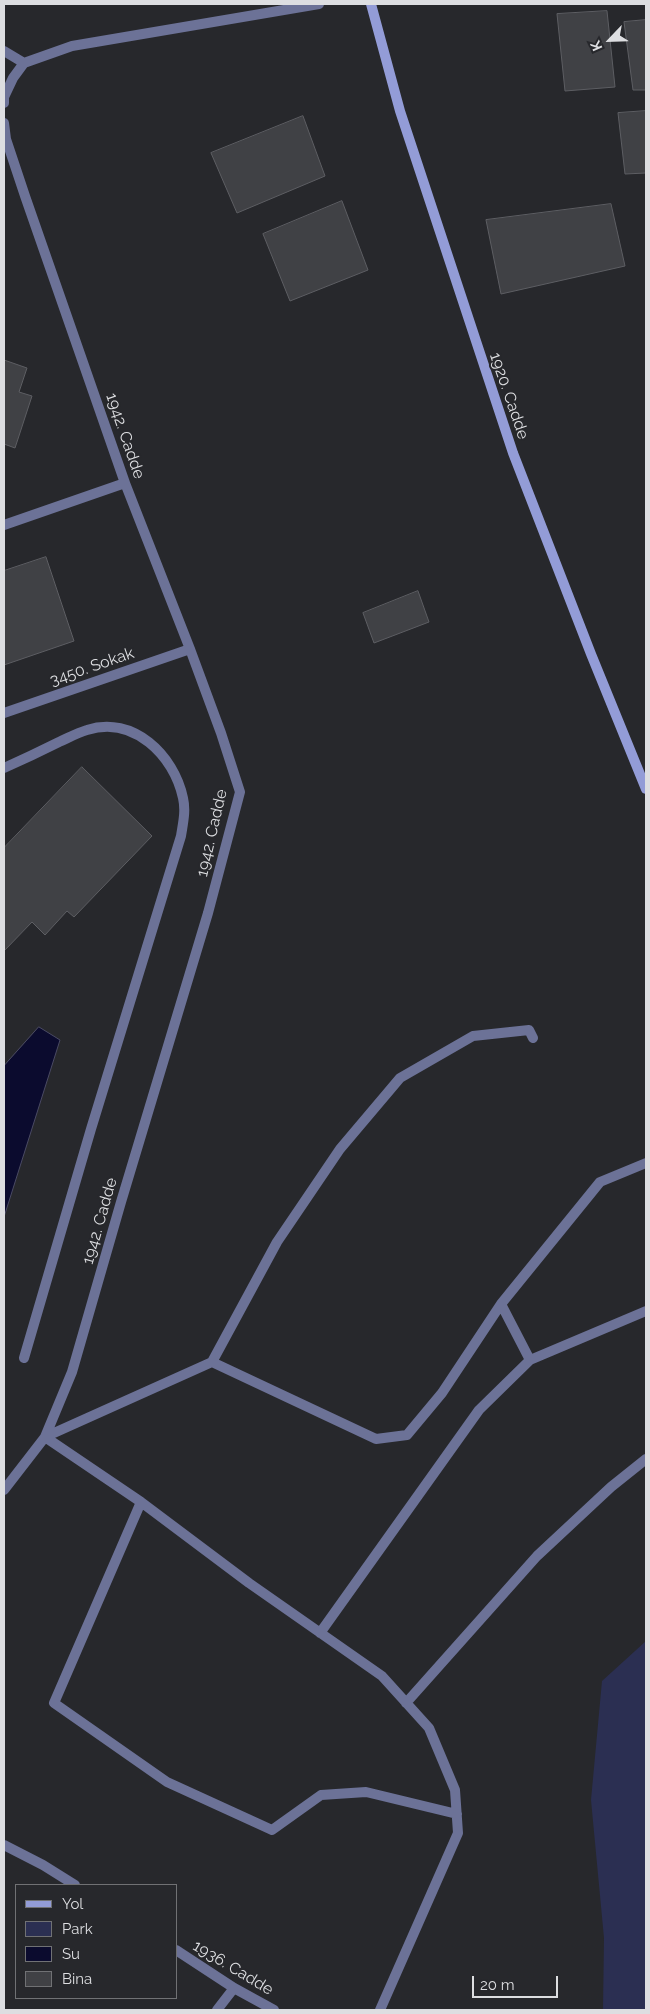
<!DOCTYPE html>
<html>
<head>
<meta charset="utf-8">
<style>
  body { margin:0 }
  #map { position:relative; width:650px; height:2014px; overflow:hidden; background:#27282c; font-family:Raleway,sans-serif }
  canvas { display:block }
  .frame { position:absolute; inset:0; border:5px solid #dddee1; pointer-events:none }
  .legend { position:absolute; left:15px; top:1884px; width:162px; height:115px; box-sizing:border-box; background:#27282c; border:1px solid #707174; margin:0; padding:6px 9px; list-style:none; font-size:15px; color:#dddee1 }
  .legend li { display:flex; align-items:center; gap:10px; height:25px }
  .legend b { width:25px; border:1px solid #707174 }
  .north { position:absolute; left:585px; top:15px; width:50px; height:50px; -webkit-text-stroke:4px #27282c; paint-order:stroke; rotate:246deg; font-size:14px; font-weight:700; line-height:20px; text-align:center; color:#dddee1 }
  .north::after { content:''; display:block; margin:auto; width:18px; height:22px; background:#dddee1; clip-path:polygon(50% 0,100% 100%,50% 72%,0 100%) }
  .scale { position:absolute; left:472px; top:1976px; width:86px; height:22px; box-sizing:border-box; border:2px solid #dddee1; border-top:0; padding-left:6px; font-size:15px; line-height:18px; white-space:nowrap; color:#dddee1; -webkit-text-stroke:4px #27282c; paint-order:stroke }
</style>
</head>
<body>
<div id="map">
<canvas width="650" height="2014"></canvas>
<div class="frame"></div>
<ul class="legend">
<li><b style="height:6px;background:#939cd7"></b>Yol</li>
<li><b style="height:14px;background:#2b2f52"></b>Park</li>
<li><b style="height:14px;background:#0b0b2e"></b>Su</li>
<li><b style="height:14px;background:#404145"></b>Bina</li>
</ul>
<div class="north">K</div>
<div class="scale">20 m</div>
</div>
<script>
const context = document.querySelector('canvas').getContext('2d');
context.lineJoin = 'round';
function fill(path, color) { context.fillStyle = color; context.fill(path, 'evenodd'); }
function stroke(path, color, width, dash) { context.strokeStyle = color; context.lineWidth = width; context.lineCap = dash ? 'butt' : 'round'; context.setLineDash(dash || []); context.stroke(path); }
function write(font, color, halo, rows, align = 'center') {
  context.font = font + ' Raleway,sans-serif'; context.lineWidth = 4; context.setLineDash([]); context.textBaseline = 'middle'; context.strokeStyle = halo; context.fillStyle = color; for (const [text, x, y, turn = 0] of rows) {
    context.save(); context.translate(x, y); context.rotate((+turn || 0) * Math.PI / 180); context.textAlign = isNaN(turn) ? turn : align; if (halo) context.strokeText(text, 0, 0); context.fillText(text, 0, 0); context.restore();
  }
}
fill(new Path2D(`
  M646,1641V2010H603L604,1938L591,1800L602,1681Z`), '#2b2f52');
const water = new Path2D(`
  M39,1027L60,1040L4,1217V1066Z`);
fill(water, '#0b0b2e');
stroke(water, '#4a4a64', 1);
const building = new Path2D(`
  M607,11L615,87L565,91L557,14Z
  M646,20V90H633L624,22Z
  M646,111V173L625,174L618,113Z
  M303,116L325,176L237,213L211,153Z
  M342,201L368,270L290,301L263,234Z
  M611,204L625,266L501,294L486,220Z
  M4,360L27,368L19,392L32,396L15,448L4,444V445Z
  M46,557L74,641L4,665V571Z
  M418,591L429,622L374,643L363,613Z
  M82,767L152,836L74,917L67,911L45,935L32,922L4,951V848Z`);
fill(building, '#404145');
stroke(building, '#5d5e63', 1);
stroke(new Path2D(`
  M4,768C22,760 41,751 59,742C68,738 77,733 87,730C133,715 174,755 183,798C186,811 183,823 181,836L91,1129L24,1358`), '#6c7297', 10);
stroke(new Path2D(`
  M4,51L24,63
  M4,103V97L13,78L24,63L72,46L319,4
  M4,123L6,139L25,196L125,483L190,649L221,733L240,792L208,913L121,1202L72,1372L45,1437L4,1490
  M4,525L125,483
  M4,713L190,649
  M501,1304L600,1182L646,1163
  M212,1362L277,1242L340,1149L400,1078L473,1036L529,1030L533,1038
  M45,1437L141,1502L249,1583L382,1676L429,1728L455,1790L458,1833L380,2010
  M45,1437L212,1362L376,1439L407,1435L442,1393L501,1304L530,1360
  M141,1502L54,1703L167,1782L272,1830L321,1795L366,1792L457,1814
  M320,1633L479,1410L530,1360L646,1311
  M406,1703L537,1556L611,1487L646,1459
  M4,1845L43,1865L75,1885
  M176,1950L234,1988L274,2010
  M217,2010L234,1988`), '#6c7297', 10);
stroke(new Path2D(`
  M371,4L400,111L513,453L591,654L646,789`), '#939cd7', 10);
write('16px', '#dddee1', '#27282c', [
  ["1920. Cadde",509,396,71],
  ["1942. Cadde",125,436,71],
  ["3450. Sokak",92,667,-19],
  ["1942. Cadde",212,833,-77],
  ["1942. Cadde",100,1221,-74],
  ["1936. Cadde",233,1968,31]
]);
</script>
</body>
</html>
